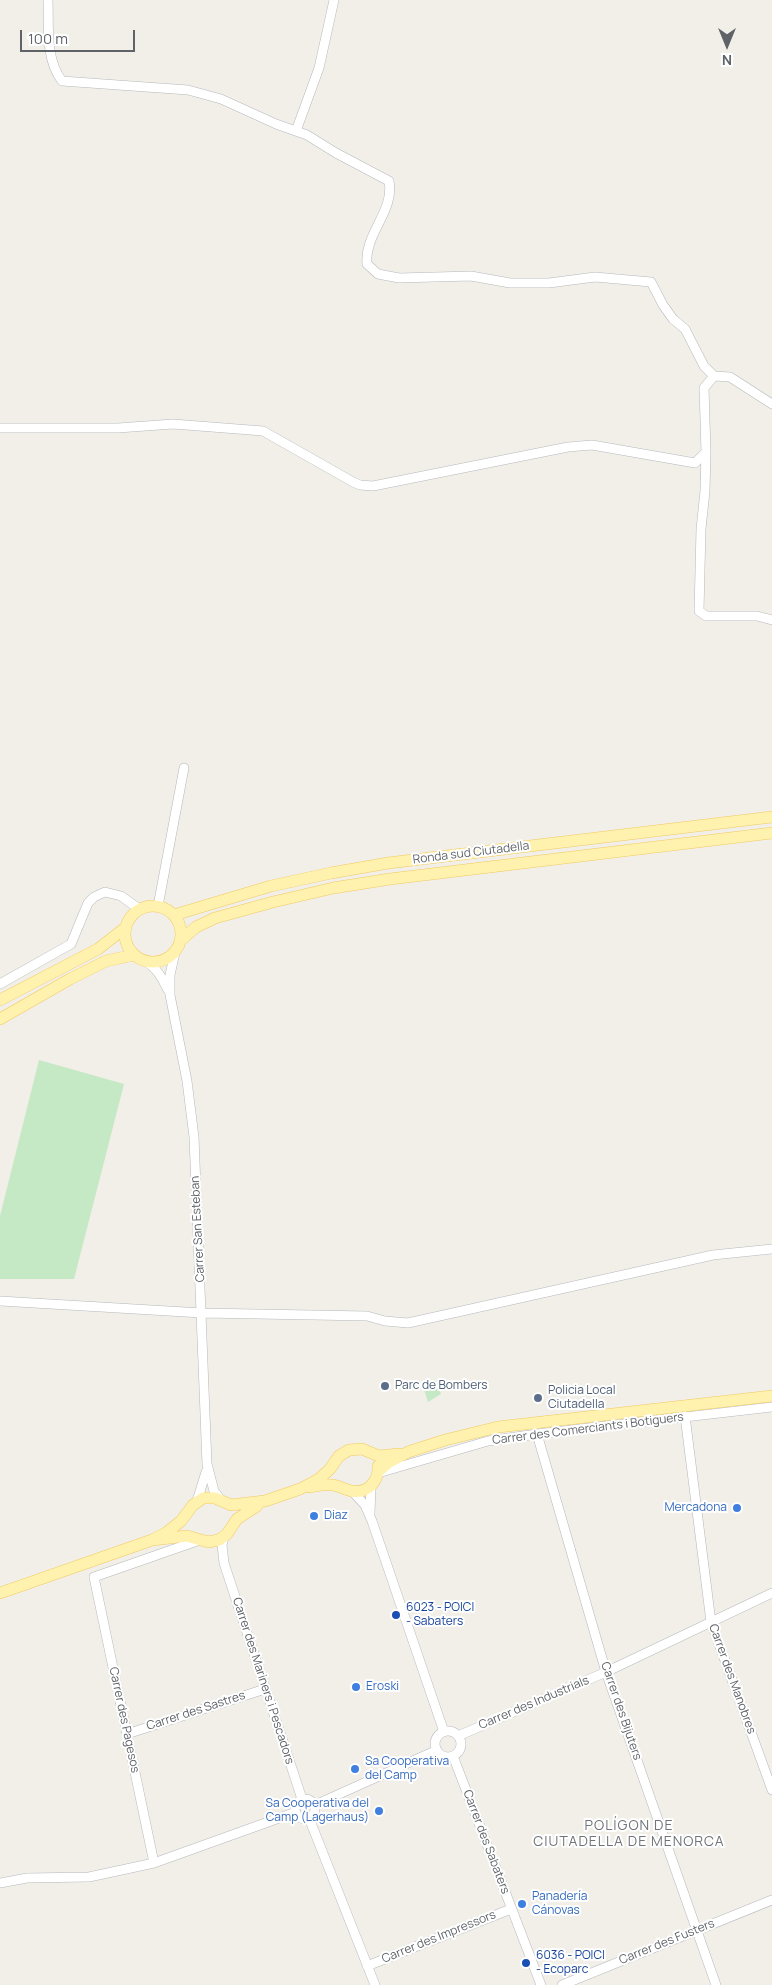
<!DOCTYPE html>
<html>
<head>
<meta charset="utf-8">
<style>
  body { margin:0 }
  #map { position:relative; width:772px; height:1985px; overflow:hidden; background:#f1efe8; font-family:Manrope,sans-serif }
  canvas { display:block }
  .north { position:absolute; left:702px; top:20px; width:50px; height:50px; -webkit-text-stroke:4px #fff; paint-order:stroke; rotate:180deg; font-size:14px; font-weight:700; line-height:20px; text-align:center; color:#5f6368 }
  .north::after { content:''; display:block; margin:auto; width:18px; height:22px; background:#5f6368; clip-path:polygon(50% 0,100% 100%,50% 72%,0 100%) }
  .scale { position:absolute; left:20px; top:30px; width:115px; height:22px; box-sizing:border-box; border:2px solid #5f6368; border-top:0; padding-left:6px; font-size:15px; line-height:18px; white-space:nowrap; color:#5f6368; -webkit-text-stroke:4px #fff; paint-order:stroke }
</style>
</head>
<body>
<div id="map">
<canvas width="772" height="1985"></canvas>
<div class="north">N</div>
<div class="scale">100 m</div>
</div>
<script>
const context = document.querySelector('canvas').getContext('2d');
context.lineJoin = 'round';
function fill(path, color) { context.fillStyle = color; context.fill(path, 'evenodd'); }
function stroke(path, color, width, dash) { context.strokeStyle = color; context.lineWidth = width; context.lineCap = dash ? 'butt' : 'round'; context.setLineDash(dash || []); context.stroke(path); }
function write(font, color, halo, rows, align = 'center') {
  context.font = font + ' Manrope,sans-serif'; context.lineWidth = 4; context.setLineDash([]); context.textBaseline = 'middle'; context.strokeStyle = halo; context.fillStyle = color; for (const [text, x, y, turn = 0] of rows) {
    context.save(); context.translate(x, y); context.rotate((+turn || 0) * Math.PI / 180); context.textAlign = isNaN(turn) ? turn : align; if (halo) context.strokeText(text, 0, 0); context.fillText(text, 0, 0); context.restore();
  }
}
fill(new Path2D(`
  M39,1060L124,1084L74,1279H0V1216Z
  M435,1380L441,1394L428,1402L422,1383Z`), '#c5e8c5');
const minor = new Path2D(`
  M48,0C49,26 45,59 62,81L188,90L221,99L276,124L307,135L336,153L389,181C395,211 364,234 367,264L378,274L399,278L471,276L510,283H549L595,277L651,282L663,305L673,319L685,329L704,366L714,376
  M296,131L319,68L334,0
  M0,428H118L173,424L263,431L353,482L360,485L373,486L568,447L592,445L695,463L706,452L704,388L714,376L730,377L772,404
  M706,452L705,491L701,529L699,611L706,616H757L772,620
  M158,906L184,768
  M175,952L170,975V995L187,1081L194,1137L207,1464L214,1491L221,1500
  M145,961C157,968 162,978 168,990
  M0,984L71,944L88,903L94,897L105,892L121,896L139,909
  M0,1301L202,1313L367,1316L385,1321L408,1323L713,1255L772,1249
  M685,1416L711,1622L772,1790
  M537,1434L606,1672L716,1985
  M378,1473L488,1441L537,1434L772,1407
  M353,1492L365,1505L372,1521L444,1732
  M197,1501L206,1472
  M370,1513L371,1486
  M224,1537L222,1545L224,1563L302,1799
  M435 1744a13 13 0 1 1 26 0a13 13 0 1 1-26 0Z
  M127,1734L265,1689
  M458,1736L606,1672L772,1593
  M453,1756L541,1985
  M295 1809a10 10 0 1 1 20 0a10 10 0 1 1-20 0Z
  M315,1805L437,1750
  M309,1818L375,1985
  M154,1863L94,1577L200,1540
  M0,1883L27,1878L89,1877L154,1863L296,1812
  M367,1966L511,1909
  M562,1985L772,1900`);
const major = new Path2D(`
  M125 934a28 28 0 1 1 56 0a28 28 0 1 1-56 0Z
  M174,915L271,886L331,873L388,863L772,817
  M181,940L196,927L215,918L273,902L333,888L390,879L772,833
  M0,1000L98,949L125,928
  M0,1019L70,979L106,961L134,955
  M378,1472L388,1463L408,1452L445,1440L498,1427L772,1396
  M310,1487C318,1485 325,1484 333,1485C340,1486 345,1490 352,1491C368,1494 379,1481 378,1466
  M152,1540L166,1533L181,1521L193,1505L203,1498H215L231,1505L265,1501L300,1489L319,1479L330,1469L339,1456L349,1450L362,1449L379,1456L399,1454
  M0,1593L152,1540L187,1536L208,1542L219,1540L227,1534L237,1519L257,1506`);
stroke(minor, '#b5b8bc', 10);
stroke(major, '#f2c960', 12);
stroke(minor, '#fff', 9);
stroke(major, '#fff2af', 11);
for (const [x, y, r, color] of [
  [385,1386,5,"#5c6f8a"],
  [538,1398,5,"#5c6f8a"],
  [737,1508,5,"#3f7fe0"],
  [314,1516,5,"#3f7fe0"],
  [396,1615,5,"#1a4fb4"],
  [356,1687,5,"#3f7fe0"],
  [355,1769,5,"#3f7fe0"],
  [379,1811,5,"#3f7fe0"],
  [522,1904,5,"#3f7fe0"],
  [526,1963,5,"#1a4fb4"]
]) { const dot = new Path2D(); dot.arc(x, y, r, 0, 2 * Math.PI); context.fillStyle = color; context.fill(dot); stroke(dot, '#fff', 2); }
write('12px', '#5f6368', '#fff', [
  ["Ronda sud Ciutadella",471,853,-7],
  ["Carrer San Esteban",198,1229,-93],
  ["Carrer des Comerciants i Botiguers",588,1429,-7],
  ["Carrer des Manobres",732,1679,70],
  ["Carrer des Mariners i Pescadors",263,1681,72],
  ["Carrer des Industrials",534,1703,-23],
  ["Carrer des Sastres",196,1711,-18],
  ["Carrer des Bijuters",621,1711,71],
  ["Carrer des Pagesos",124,1720,78],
  ["Carrer des Sabaters",486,1842,69],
  ["Carrer des Impressors",439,1937,-22],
  ["Carrer des Fusters",667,1942,-22]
]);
write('12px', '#4e5e75', '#fff', [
  ["Parc de Bombers",395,1386],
  ["Policia Local",548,1391],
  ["Ciutadella",548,1405]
], 'left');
write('12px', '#366cbe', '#fff', [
  ["Mercadona",727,1508,"right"],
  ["Diaz",324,1516],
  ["Eroski",366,1687],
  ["Sa Cooperativa",365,1762],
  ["del Camp",365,1776],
  ["Sa Cooperativa del",369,1804,"right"],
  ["Camp (Lagerhaus)",369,1818,"right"],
  ["Panadería",532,1897],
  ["Cánovas",532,1911]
], 'left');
write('12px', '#164399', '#fff', [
  ["6023 - POICI",406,1608],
  ["- Sabaters",406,1622],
  ["6036 - POICI",536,1956],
  ["- Ecoparc",536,1970]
], 'left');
context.letterSpacing = '1px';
write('14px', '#70757a', '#fff', [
  ["POLÍGON DE",629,1826],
  ["CIUTADELLA DE MENORCA",629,1842]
]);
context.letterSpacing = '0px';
</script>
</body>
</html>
